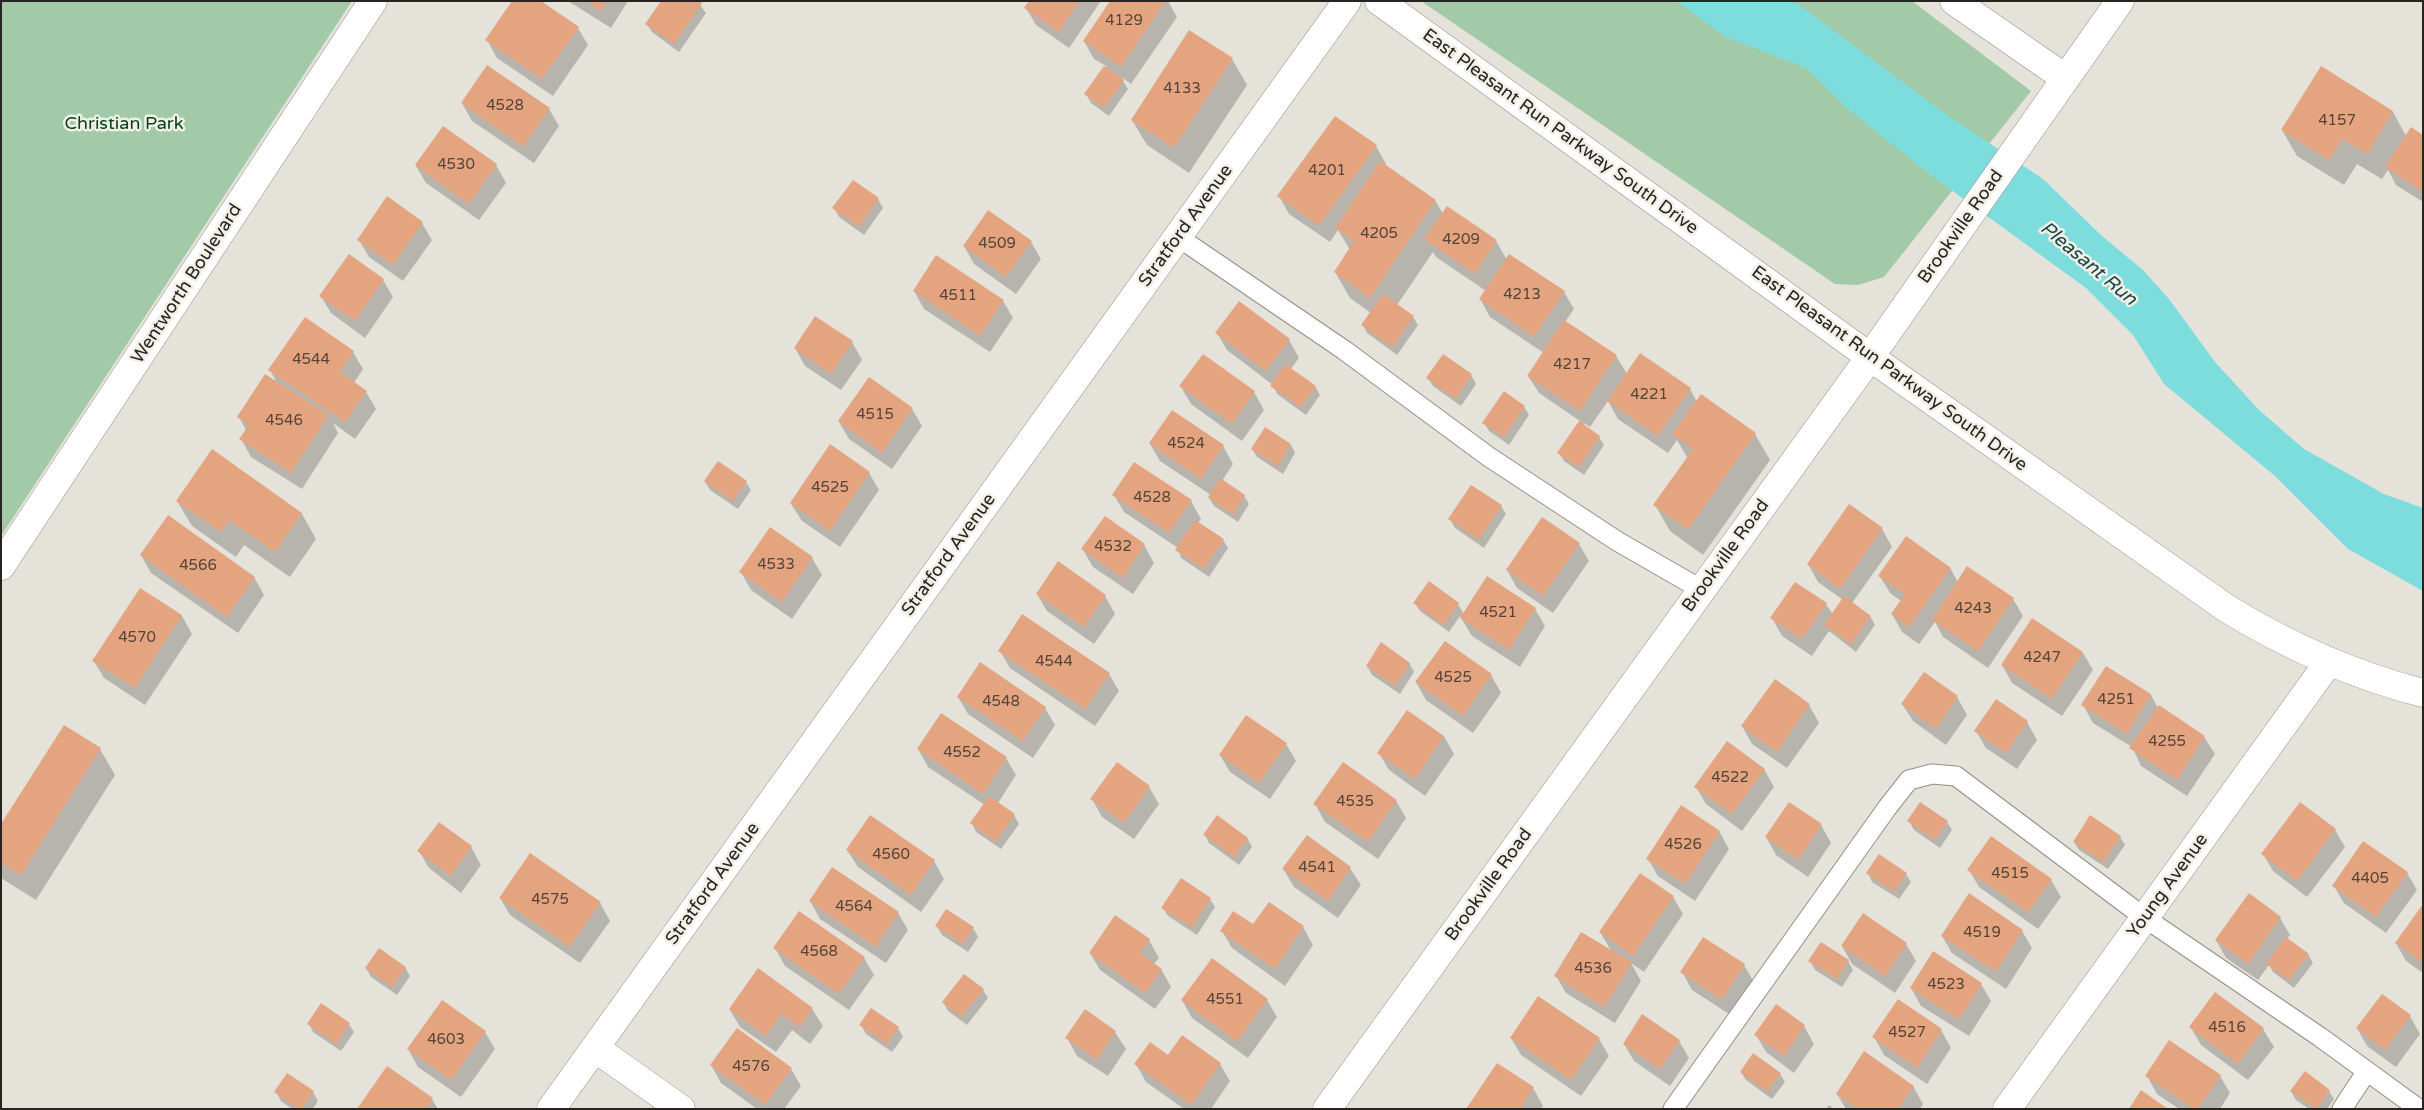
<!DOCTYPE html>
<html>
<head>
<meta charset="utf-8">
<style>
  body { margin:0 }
  #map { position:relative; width:2424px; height:1110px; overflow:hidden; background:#e5e2d9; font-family:"Varela Round",sans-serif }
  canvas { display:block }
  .frame { position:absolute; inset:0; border:2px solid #252420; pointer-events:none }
</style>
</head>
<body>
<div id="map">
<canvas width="2424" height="1110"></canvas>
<div class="frame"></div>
</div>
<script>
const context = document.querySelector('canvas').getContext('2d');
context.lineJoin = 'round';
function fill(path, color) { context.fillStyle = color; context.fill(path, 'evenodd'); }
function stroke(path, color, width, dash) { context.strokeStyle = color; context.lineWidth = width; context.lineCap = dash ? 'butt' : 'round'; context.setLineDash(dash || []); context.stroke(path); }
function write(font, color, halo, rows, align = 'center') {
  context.font = font + ' "Varela Round",sans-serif'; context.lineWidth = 5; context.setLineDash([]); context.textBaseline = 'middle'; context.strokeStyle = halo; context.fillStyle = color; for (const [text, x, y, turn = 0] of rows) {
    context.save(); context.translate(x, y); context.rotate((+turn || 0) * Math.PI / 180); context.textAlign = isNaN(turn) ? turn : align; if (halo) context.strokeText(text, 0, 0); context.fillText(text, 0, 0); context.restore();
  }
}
fill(new Path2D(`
  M1,1H352L1,536Z
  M1421,1H1912L2031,91L1884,277L1858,285L1835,284Z`), '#a3caa8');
fill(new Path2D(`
  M1676,1H1791L1799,5L1947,115L2043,179L2102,236L2143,270L2169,299L2215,362L2259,410L2304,449L2384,494L2423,508V591L2348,549L2275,476L2164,384L2133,335L2086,288L1932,176L1848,109L1806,68L1726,37Z`), '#7ddddd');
fill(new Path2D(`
  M568,1H628L611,28Z
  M697,1L706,13L679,52L652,32L647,24Z
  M1030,1H1101L1069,48L1036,25L1026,8Z
  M1112,1H1168L1177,17L1131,84L1121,77L1128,89L1109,116L1091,103L1086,94L1106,66L1094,59L1084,41Z
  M578,28L588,45L553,96L497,58L487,40Z
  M1232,59L1247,85L1189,173L1147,145L1132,120Z
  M2321,68L2393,112L2406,136H2423V202L2396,185L2388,170L2382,179L2357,164L2344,185L2297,156L2282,130Z
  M462,103L549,109L559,126L534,163L472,121Z
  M1376,146L1386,164L1384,166L1435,200L1443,214L1447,208L1496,241L1507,260L1564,292L1574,309L1565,322L1616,356L1627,374L1690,389L1697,402L1755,434L1770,460L1703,555L1670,531L1655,505L1688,459L1677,440L1668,453L1618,419L1608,401L1590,427L1584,423L1583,425L1599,437L1604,445L1584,475L1564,461L1559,453L1580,421L1539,393L1528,376L1544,353L1490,317L1480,299L1486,291L1436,257L1433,252L1397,305L1413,317L1418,325L1397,355L1367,333L1363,325L1371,313L1350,298L1335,272L1350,250L1338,230L1330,242L1289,214L1279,196Z
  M496,165L506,183L479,220L426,183L416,166Z
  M878,199L883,208L864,235L839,217L834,208Z
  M422,223L432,240L403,281L369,257L359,240Z
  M1031,242L1041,259L1016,294L974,264L964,246Z
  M383,280L393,297L365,338L331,313L321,296Z
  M914,291L1003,301L1013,318L990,352L924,309Z
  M1240,303L1289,340L1299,358L1290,370L1315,386L1320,395L1306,415L1277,394L1273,385L1227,350L1217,333Z
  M852,342L862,360L841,390L805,366L795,348Z
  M353,352L363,369L354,383L366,392L376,409L355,439L333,423L338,433L302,489L251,457L241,439L246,430L239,417L277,383L270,370Z
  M1203,356L1254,392L1264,410L1242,441L1191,404L1181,387Z
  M1443,356L1471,375L1476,384L1461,406L1433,386L1428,378Z
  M1524,407L1529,415L1509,445L1489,431L1484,423Z
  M912,409L922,426L892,469L849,439L839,422Z
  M1172,411L1223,446L1233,464L1222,481L1244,496L1249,504L1238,522L1214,506L1209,498L1211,495L1160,461L1150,444Z
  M1291,445L1295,453L1283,474L1257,457L1252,449Z
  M869,473L879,490L840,547L802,521L791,504Z
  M705,482H746L751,490L738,509L710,490Z
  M1114,495L1191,501L1201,519L1198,523L1223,540L1228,548L1209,577L1181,558L1178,548L1124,512Z
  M177,501L302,514L316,539L290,577L244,545L236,557L192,526Z
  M1850,505L1882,529L1892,547L1852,603L1870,616L1875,625L1856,652L1829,631L1812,656L1782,636L1772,618L1826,604L1833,615L1843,600L1818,582L1808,564Z
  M1501,506L1506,514L1484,548L1455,528L1450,519Z
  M1105,518L1144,545L1154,563L1133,594L1093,567L1083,550Z
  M1579,544L1589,561L1553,613L1517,588L1507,570Z
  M141,555L254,577L264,595L238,633L151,573Z
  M812,558L822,575L792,619L751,590L741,572Z
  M1058,563L1105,596L1115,614L1094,644L1047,611L1037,594Z
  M1950,568L1958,582L2013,599L2023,616L1988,668L1943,637L1935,622L1919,644L1902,632L1892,614L1901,601L1890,593L1880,576Z
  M141,590L182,616L192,634L145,705L104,678L94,661Z
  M1415,603L1458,604L1464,614L1535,609L1545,626L1520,667L1472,636L1460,616L1449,632L1420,611Z
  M1000,651L1109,674L1119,691L1095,726L1010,668Z
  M2083,653L2093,670L2062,716L2012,683L2002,665Z
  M1409,663L1414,672L1400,694L1372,675L1367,666Z
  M2106,667L2151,695L2158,708L2204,737L2215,754L2187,796L2141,766L2132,747L2093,723L2083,705Z
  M1924,673L1957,697L1967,715L1946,745L1913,721L1902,704Z
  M1491,675L1501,693L1473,733L1426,700L1416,682Z
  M958,697L1045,708L1055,725L1033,758L968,714Z
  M1997,701L2027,722L2037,740L2017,769L1986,748L1976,731Z
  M1809,705L1819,723L1787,768L1752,744L1742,726Z
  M1444,736L1454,754L1425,796L1389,770L1379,753Z
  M1286,744L1296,761L1270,799L1230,772L1220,755Z
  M100,749L115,775L36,900L1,878V826Z
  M918,749L1006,758L1016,775L998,803L1014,815L1019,824L1001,849L976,832L972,823L985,805L928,767Z
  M1764,769L1774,787L1742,831L1706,804L1696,787Z
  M1149,787L1159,804L1134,839L1102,817L1092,799Z
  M1396,801L1406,818L1378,859L1325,822L1315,804Z
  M871,817L934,861L944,879L921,912L858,867L847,850Z
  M1909,821L1947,822L1952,830L1940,848L1914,830Z
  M439,823L471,847L481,865L461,893L429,868L419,851Z
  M1821,825L1831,843L1808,877L1776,855L1766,837Z
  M2335,830L2345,847L2307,897L2273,871L2263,854Z
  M1719,831L1729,849L1695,901L1658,876L1648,859Z
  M1205,835L1247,838L1252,847L1239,865L1209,843Z
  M2120,837L2125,845L2108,869L2079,850L2074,842Z
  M1350,868L1361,885L1338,918L1294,887L1284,870Z
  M1969,870L2051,880L2061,897L2038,929L1979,887Z
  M1868,873L1906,874L1911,882L1899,899L1872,882Z
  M2407,873L2417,890L2386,933L2344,903L2334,886Z
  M1673,897L1683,914L1644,972L1631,963L1641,981L1615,1023L1566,993L1556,976L1612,952L1600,932Z
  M500,898L600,903L610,921L580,963L510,915Z
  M1210,899L1215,907L1197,935L1168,916L1163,908Z
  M810,901L898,913L908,930L886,963L820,919Z
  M2423,906V973L2406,961L2396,943Z
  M2280,918L2290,935L2287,939L2308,954L2313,963L2294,988L2273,972L2269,965L2258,980L2226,958L2216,940Z
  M937,926L973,928L978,937L968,952L942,935Z
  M1254,926L1303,927L1313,945L1285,986L1232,948L1222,931Z
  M2022,931L2032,948L2006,989L1952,953L1942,936Z
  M1149,940L1159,958L1154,964L1161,969L1171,987L1155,1009L1100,970L1090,953Z
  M1821,943L1848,961L1853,970L1842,987L1815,970L1810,961Z
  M1906,944L1916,961L1895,993L1852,964L1842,946Z
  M775,948L864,958L874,975L849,1010L785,966Z
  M1212,959L1267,1000L1277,1017L1248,1058L1192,1018L1182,1000Z
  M1744,965L1754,982L1732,1016L1692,990L1682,972Z
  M405,967L410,976L397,995L371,977L366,968Z
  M758,970L812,1009L823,1026L810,1044L792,1030L776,1052L740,1027L730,1010Z
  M1981,984L1991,1001L1969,1036L1921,1006L1911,988Z
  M983,990L988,998L967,1025L948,1011L943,1002Z
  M2215,994L2263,1029L2274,1047L2248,1080L2201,1045L2191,1028Z
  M1539,998L1599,1039L1609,1056L1581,1096L1521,1055L1511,1038Z
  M1898,1001L1941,1030L1951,1048L1927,1084L1884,1055L1874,1037Z
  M1776,1006L1804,1026L1814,1044L1794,1073L1766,1052L1756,1035Z
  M2410,1016L2420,1034L2396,1067L2367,1046L2357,1028Z
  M309,1024H349L354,1032L341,1051L313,1032Z
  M861,1025L898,1028L903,1037L892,1052L866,1034Z
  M485,1032L495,1049L461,1097L418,1067L408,1049Z
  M1115,1032L1126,1049L1108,1076L1077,1056L1067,1038Z
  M1679,1041L1689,1058L1670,1086L1634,1061L1624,1044Z
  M1169,1057L1220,1064L1230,1081L1211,1109H1184L1146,1082L1136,1064Z
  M711,1065L791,1069L801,1086L784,1109H757L721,1083Z
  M1741,1072L1780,1074L1785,1082L1772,1099L1746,1080Z
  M288,1075L313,1092L318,1101L313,1109H292L281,1101L276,1092Z
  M2147,1076H2220L2230,1093L2220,1109H2179L2157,1094Z
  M1913,1086L1923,1104L1920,1109H1846L1837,1094Z
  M1533,1088L1543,1106L1541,1109H1468Z
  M2291,1091H2329L2334,1099L2327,1109H2309L2296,1100Z
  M432,1099L438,1109H359Z
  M1829,1105L1834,1109H1826Z`), '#0003');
fill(new Path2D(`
  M512,1H541L579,27L542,79L485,40Z
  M585,1H607L601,11Z
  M661,1H699L702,3L674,44L645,24Z
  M1029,1H1079L1059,32L1024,8Z
  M1110,1H1166L1121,67L1083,41Z
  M1189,30L1233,58L1174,148L1131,120Z
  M487,65L550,108L523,147L461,103Z
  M1104,66L1124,80L1104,108L1084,94Z
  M2321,66L2393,111L2368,154L2342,139L2329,160L2281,130Z
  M1335,116L1377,145L1319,226L1277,196Z
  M443,126L497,164L469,204L415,165Z
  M2411,127L2423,135V192L2385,167Z
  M1380,161L1436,200L1370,298L1334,272L1354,241L1335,228Z
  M853,180L879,198L859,227L832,208Z
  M387,196L423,222L393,265L357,240Z
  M1447,206L1497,240L1475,274L1424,239Z
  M988,210L1032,241L1006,277L963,246Z
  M349,254L384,279L355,321L319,296Z
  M1509,254L1565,291L1534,337L1479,299Z
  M936,255L1004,300L980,336L913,291Z
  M1383,294L1414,316L1392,347L1361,325Z
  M1239,301L1290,339L1266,371L1215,333Z
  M815,316L853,341L831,374L794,348Z
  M305,317L354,351L340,372L367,391L345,422L268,370Z
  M1564,320L1617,355L1580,411L1527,376Z
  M1640,353L1691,388L1658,436L1607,401Z
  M1203,354L1255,391L1232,424L1179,386Z
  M1443,354L1472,374L1456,399L1426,378Z
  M1285,364L1316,386L1301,407L1270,386Z
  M265,374L329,415L291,473L239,439L249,425L237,417Z
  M869,377L913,408L882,453L838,421Z
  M1504,391L1525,406L1504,437L1482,423Z
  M1701,394L1756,433L1688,530L1653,505L1693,449L1672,434Z
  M1172,410L1224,445L1201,479L1149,443Z
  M1579,421L1600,436L1579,467L1557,453Z
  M1265,427L1291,444L1278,466L1251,449Z
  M830,444L870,472L830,531L790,503Z
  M212,449L302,513L275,552L229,520L221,532L176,501Z
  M718,461L747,481L732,501L704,481Z
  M1134,462L1192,500L1169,533L1112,495Z
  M1220,478L1245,495L1233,515L1208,497Z
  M1471,485L1502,505L1479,540L1448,519Z
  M1849,504L1883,528L1840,589L1807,564Z
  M168,515L255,577L227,617L140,555Z
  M1105,516L1145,544L1123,578L1081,549Z
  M1542,517L1580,543L1543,596L1506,570Z
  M1195,520L1224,539L1204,569L1175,550Z
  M770,527L813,557L782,602L739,572Z
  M1906,536L1951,568L1909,627L1891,614L1905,594L1878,576Z
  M1058,561L1106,595L1084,627L1036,594Z
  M1967,566L2014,598L1978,651L1932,620Z
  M1487,576L1536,608L1509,650L1460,618Z
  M1429,581L1459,603L1444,625L1413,603Z
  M1795,582L1827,603L1802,639L1770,618Z
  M140,588L182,615L135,688L92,661Z
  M1844,596L1871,616L1851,644L1824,625Z
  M1022,614L1110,673L1085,709L998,651Z
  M2032,618L2083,652L2052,699L2001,665Z
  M1445,641L1492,674L1463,716L1415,682Z
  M1381,642L1410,663L1395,686L1366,666Z
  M980,662L1046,707L1023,741L957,697Z
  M2106,666L2151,694L2127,734L2081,705Z
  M1924,672L1958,696L1936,729L1901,704Z
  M1775,679L1810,704L1777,752L1741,726Z
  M1996,699L2028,721L2006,753L1974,731Z
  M2159,705L2205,736L2177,780L2129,748Z
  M1407,710L1444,736L1415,779L1377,753Z
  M941,713L1007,757L983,794L917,749Z
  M1246,715L1287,743L1259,783L1219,755Z
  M64,725L101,748L21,875L1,863V824Z
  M1727,741L1765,769L1732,814L1694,787Z
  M1117,762L1150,786L1124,823L1090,799Z
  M1343,762L1397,800L1368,842L1313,804Z
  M989,796L1015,814L996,842L970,823Z
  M1789,802L1822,824L1798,860L1765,837Z
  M1920,802L1948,821L1935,840L1907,821Z
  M2300,802L2336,829L2297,881L2261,854Z
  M1681,805L1720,831L1685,884L1646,859Z
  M870,815L935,860L911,895L846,850Z
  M1217,815L1248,838L1234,857L1203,835Z
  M2090,815L2121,836L2103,862L2073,842Z
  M439,822L472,846L451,876L417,851Z
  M1307,835L1351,867L1328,901L1282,869Z
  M1991,836L2052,879L2028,912L1967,870Z
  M2363,841L2408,872L2376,917L2332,886Z
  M530,853L601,902L570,947L499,898Z
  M1879,854L1907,873L1894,892L1866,873Z
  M832,867L899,912L876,947L809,901Z
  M1640,873L1674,896L1633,956L1599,932Z
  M1181,878L1211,898L1192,927L1161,908Z
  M1969,893L2023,930L1996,972L1941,936Z
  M2249,893L2281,917L2248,964L2215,940Z
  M1269,902L1304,926L1275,969L1220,931L1233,911L1253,924Z
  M2423,904V963L2395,943Z
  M946,909L974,927L963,944L935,926Z
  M799,911L865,957L839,994L773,948Z
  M1863,913L1907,943L1885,976L1841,946Z
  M1115,915L1150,939L1140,953L1162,969L1145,993L1089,953Z
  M1581,932L1632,962L1604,1007L1554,976Z
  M1703,937L1745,964L1722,1000L1680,972Z
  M2286,937L2309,954L2289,980L2266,964Z
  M1821,942L1849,960L1837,979L1808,961Z
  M379,948L406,967L392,987L365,968Z
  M1933,951L1982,983L1959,1020L1910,988Z
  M1212,958L1268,999L1237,1042L1181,1000Z
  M758,968L813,1008L800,1027L781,1014L766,1036L729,1009Z
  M964,974L984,989L961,1017L942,1002Z
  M2215,992L2264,1028L2238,1064L2189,1027Z
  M2382,994L2411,1015L2385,1050L2356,1028Z
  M1538,996L1600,1038L1571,1080L1510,1038Z
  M1898,999L1942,1029L1917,1068L1872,1037Z
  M442,1000L486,1031L451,1080L407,1049Z
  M321,1003L350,1023L336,1044L307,1024Z
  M1776,1004L1805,1025L1784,1056L1754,1035Z
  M871,1008L899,1027L887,1044L859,1025Z
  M1085,1009L1116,1031L1097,1060L1065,1038Z
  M1642,1014L1680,1040L1660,1069L1623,1044Z
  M737,1028L792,1068L765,1105L710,1065Z
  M1182,1035L1221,1063L1191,1105L1134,1064L1150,1042L1168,1055Z
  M2169,1040L2221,1075L2198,1109H2194L2145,1076Z
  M1864,1051L1914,1086L1898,1109H1858L1836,1094Z
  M1753,1053L1781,1073L1767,1092L1740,1072Z
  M1497,1063L1534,1087L1520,1109H1466Z
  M387,1066L433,1098L426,1109H357Z
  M2305,1071L2330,1090L2316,1109L2290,1091Z
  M287,1073L314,1091L302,1109H299L274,1092Z
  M2141,1090L2168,1109H2129Z`), '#e4a480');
const lane = new Path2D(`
  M1178,237L1344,350L1489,457L1617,541L1702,590
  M1673,1109L1887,808L1909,780L1932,774L1956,776L2145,918L2320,1037L2419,1109
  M2342,1109L2367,1071`);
const street = new Path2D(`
  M1954,1L2065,78
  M1,566L373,1
  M595,1048L681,1109
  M551,1109L1347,1
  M2007,1109L2328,663`);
const secondary = new Path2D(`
  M1379,1L1870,357L2226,608C2288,646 2352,675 2423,693
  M1327,1109L1870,357L2120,1`);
stroke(lane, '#928f87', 21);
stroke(street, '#928f87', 29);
stroke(secondary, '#928f87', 29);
stroke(lane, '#fff', 19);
stroke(street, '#fff', 28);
stroke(secondary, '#fff', 28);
write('15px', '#554438', null, [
  ["4129",1124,21],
  ["4133",1182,89],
  ["4528",505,106],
  ["4157",2337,121],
  ["4530",456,165],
  ["4201",1327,171],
  ["4205",1379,234],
  ["4209",1461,240],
  ["4509",997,244],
  ["4213",1522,295],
  ["4511",958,296],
  ["4544",311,360],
  ["4217",1572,365],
  ["4221",1649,395],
  ["4515",875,415],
  ["4546",284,421],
  ["4524",1186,444],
  ["4525",830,488],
  ["4528",1152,498],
  ["4532",1113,547],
  ["4533",776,565],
  ["4566",198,566],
  ["4243",1973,609],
  ["4521",1498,613],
  ["4570",137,638],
  ["4247",2042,658],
  ["4544",1054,662],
  ["4525",1453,678],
  ["4251",2116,700],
  ["4548",1001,702],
  ["4255",2167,742],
  ["4552",962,753],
  ["4522",1730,778],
  ["4535",1355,802],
  ["4526",1683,845],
  ["4560",891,855],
  ["4541",1317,868],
  ["4515",2010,874],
  ["4405",2370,879],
  ["4575",550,900],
  ["4564",854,907],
  ["4519",1982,933],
  ["4568",819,952],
  ["4536",1593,969],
  ["4523",1946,985],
  ["4551",1225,1000],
  ["4516",2227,1028],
  ["4527",1907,1033],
  ["4603",446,1040],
  ["4576",751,1067]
]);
write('18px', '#004418', '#f2efe6', [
  ["Christian Park",124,124]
]);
write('18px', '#252420', '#f2efe6', [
  ["East Pleasant Run Parkway South Drive",1560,132,36],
  ["Stratford Avenue",1186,226,-54],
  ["Brookville Road",1961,227,-55],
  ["Wentworth Boulevard",187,284,-57],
  ["East Pleasant Run Parkway South Drive",1889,369,36],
  ["Stratford Avenue",949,555,-54],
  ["Brookville Road",1726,556,-54],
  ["Stratford Avenue",713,884,-54],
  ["Brookville Road",1489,885,-54],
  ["Young Avenue",2168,886,-54]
]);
write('italic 19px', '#1b4748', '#f2efe6', [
  ["Pleasant Run",2088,264,40]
]);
</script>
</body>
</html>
